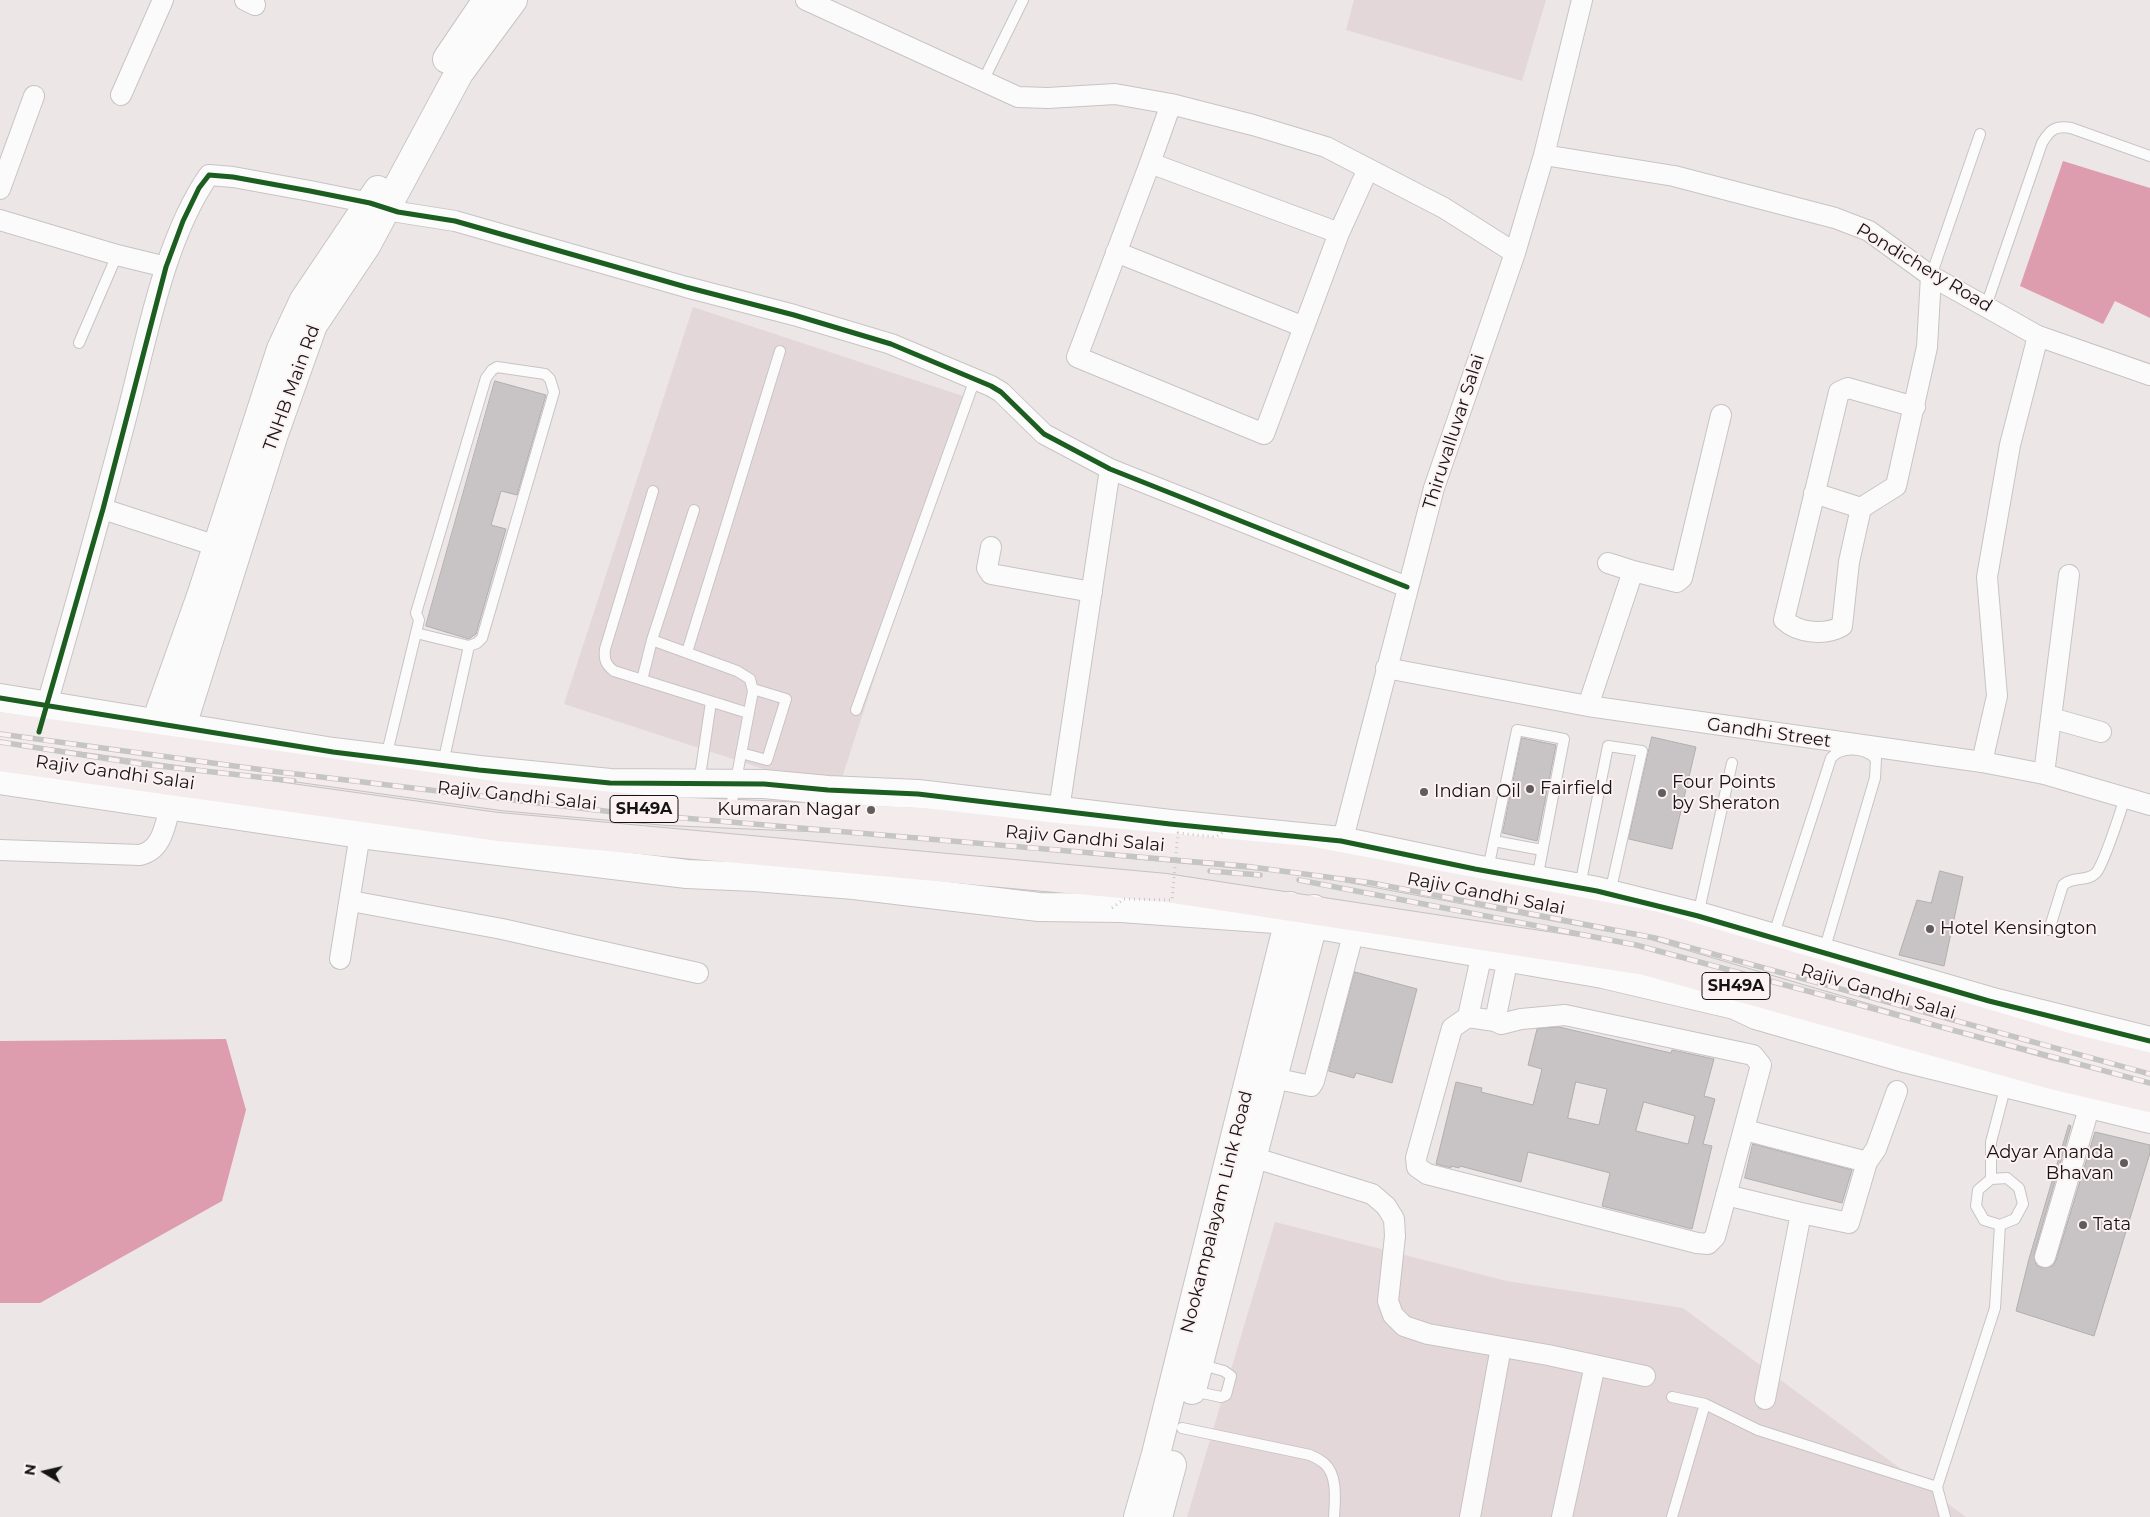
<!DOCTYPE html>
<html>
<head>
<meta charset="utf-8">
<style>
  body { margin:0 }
  #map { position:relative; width:2150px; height:1517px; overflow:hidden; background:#ece6e7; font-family:Montserrat,sans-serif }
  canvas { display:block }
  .north { position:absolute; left:20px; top:1447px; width:50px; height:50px; -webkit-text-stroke:4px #fcf1f3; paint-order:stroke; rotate:279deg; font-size:14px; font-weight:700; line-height:20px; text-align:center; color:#161313 }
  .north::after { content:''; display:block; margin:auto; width:18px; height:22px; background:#161313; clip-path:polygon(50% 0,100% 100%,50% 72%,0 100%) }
</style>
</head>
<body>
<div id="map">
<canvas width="2150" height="1517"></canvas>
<div class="north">N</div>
</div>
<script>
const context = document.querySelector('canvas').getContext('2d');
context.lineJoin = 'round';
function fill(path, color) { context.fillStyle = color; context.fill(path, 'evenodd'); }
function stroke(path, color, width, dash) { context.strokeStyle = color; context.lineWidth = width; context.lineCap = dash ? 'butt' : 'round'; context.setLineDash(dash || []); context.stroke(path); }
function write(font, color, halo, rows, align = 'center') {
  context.font = font + ' Montserrat,sans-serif'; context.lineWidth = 4; context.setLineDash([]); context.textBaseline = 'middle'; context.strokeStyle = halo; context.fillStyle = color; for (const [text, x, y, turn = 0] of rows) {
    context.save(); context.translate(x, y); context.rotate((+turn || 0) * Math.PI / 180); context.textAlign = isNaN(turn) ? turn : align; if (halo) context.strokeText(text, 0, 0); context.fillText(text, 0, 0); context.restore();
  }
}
fill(new Path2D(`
  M1354,0H1546L1522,81L1346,30Z
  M693,307L966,397L837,793L564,704Z
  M1275,1222L1507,1281L1683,1308L1966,1517H1187Z`), '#e4d7da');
fill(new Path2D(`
  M2063,161L2150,188V318L2115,301L2103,324L2020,286Z
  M226,1039L246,1110L222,1201L40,1303H0V1041Z`), '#dd9dae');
const building = new Path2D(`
  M495,381L546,395L517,495L501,491L491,525L506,529L476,634L469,639L426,626Z
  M1652,737L1696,747L1672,849L1629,839Z
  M1522,738L1556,745L1537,841L1503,833Z
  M1940,871L1963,877L1944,966L1899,955L1917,900L1931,903Z
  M1355,972L1417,989L1392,1083L1356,1073L1354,1078L1329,1071Z
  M1559,1027L1671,1053L1672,1050L1714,1059L1704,1096L1715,1099L1703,1144L1712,1146L1692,1229L1602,1206L1610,1173L1564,1161L1528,1152L1521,1182L1460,1166L1459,1168L1451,1166V1168L1436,1164L1456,1082L1482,1088L1481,1092L1533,1105L1542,1069L1528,1065L1537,1029ZM1576,1082L1607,1089L1599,1125L1568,1118ZM1644,1102L1695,1116L1688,1144L1636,1131Z
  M2069,1125L2071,1126L2034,1254L2036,1265L2042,1268L2053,1266L2056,1260L2095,1132L2150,1145V1153L2094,1336L2016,1311L2029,1259Z
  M1753,1144L1852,1170L1842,1203L1745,1178Z`);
fill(building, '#c8c3c4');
stroke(building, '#b2aeae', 1);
const lane = new Path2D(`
  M983,81L1023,0
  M1931,276L1980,134
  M1986,306L2042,143C2050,130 2055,125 2071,128L2150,156
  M79,343L117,255
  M653,491L605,649C604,659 605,664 614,671L748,713
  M416,633L419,620L416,613L486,378L492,370L497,367L545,374L550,379L554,392L482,638L477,643L469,646
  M652,640L737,671L750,679L753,691L730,812
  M687,652L780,351
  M642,680L652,640L694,510
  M856,710L975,379
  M741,753L767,760L786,699L753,689
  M386,757L416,633L469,646L443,763
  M699,783L711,702
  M1494,841L1542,850
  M1488,869L1517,730L1564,739L1537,879
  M1580,886L1608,746L1642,751L1610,893
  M1698,915L1732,763
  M2049,930L2063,885C2073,876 2087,882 2096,873C2104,864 2120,813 2125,798
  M1773,937L1831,758C1841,746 1865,747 1876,759L1875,778L1824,951
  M1991,1179L2007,1178L2019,1188L2023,1204L2015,1219L2000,1225L1984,1220L1976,1206L1978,1190L1991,1179V1142L2006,1085
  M1193,1391L1221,1397L1226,1395L1231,1376L1224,1371L1199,1364
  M1672,1397L1705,1404L1758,1430L1937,1487
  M1182,1428L1310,1455C1315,1457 1320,1460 1324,1463C1338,1475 1335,1500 1334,1517
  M1672,1517L1705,1404
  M1945,1517L1937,1487L1995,1308L2000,1225`);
const street = new Path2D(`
  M245,0L255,5
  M806,0L1018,97L1048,98L1115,94L1171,104L1253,125L1326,147L1444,208L1515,253
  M121,95L163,0
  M1171,104L1150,163L1339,233
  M1544,155L1674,176L1835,218L1869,231L1931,276L2038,336L2150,375
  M1150,163L1077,357L1264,434L1339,233L1368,169
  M0,189L34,96
  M0,220L117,255L166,267
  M1116,252L1304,327
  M1915,407L1848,388L1839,392L1784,620C1798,633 1825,636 1842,626L1849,562L1861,508L1896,486L1927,347L1931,276
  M1814,493L1861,508
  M103,509L229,550
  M991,547L987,568L991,574L1092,592
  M1608,563L1633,571
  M1386,668L1588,706L1982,762L2044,774L2150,805
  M1588,706L1633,571L1677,582L1682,578L1721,415
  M43,718C72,618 100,518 126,418C146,342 164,239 209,175L233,177L310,191L370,203L398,212L455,221L686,287L794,315L891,344L991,386L1001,392L1044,434L1110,469L1407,587
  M2051,718L2101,732
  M1982,762L1997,696L1987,577L2010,445L2038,336
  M2044,774L2069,575
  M1057,823L1110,469
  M0,850L140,855C163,850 165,824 171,804
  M1339,854L1434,488L1515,253L1544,155L1582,0
  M351,901L502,929L698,973
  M340,959L360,834
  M1565,1015L1753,1055L1761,1065L1715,1237L1708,1244L1697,1243L1427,1174L1417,1167L1416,1158L1452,1028L1468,1017L1495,1021L1501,1024L1521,1019Z
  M1468,1017L1482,953
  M1495,1021L1508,958
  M1273,1078L1311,1086L1314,1081L1354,931
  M1745,1130L1867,1162L1876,1149L1897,1091
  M1252,1157L1372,1194L1386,1206L1394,1219L1395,1236L1388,1301L1393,1315L1404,1326L1428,1334L1548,1355L1645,1376
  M1726,1195L1801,1213
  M2045,1257L2090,1105
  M1765,1399L1801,1213L1849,1223L1867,1162
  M1470,1517L1501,1347
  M1562,1517L1595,1365`);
const secondary = new Path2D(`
  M447,59L487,0
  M0,698L333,752L479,770L610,783L764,784L828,790L918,794L1170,824L1341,841L1475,869L1597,891L1698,916L1989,1001L2150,1041
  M156,722L201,596L281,349L304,300L378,190
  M181,729L274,434L313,325L366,246L459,73L513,0
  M0,780L360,834L687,874L755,877L854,885L1039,907L1121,908L1289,920L1603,974L1735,1005L1756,1015L1908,1059L2150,1119
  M1192,1390L1313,924L1314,909
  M1138,1517L1156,1454L1289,920L1290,906
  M1158,1517L1172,1465`);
const primary = new Path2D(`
  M0,726L501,796L668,811L923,822L1056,837L1307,860L1653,925L2060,1045L2150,1067
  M0,757L498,827L1166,888L1645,961L2052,1075L2150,1098`);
stroke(lane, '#c8c3c4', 12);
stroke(street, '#c8c3c4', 22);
stroke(secondary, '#c8c3c4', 30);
stroke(primary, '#c5c2c2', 30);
stroke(lane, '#fcfbfb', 10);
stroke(street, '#fcfbfb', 20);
stroke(secondary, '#fcfbfb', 28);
stroke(primary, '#f4ebed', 28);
const rail = new Path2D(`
  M0,734L271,771L613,812L1244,866L1372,883L1655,938L2150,1074
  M0,742L141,764L294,781
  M1210,871L1260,875
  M1299,880L1636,945L2150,1083`);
stroke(rail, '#c6c5c5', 5.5);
stroke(rail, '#fcf1f3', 4, [11]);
stroke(new Path2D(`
  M1112,908L1124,899L1172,900L1178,833L1216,837L1226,830`), '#cac8c9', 3, [1, 4]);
stroke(new Path2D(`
  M0,698L333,752L479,770L610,783L764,784L828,790L918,794L1170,824L1341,841L1475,869L1597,891L1698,916L1989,1001L2150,1041
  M39,732L103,509L166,267L183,221L199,188L209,175L233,177L310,191L370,203L398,212L455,221L686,287L794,315L891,344L991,386L1001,392L1044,434L1110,469L1407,587`), '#1b5e20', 5);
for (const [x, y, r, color] of [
  [1530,789,5,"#615d5d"],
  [1424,792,5,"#615d5d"],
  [1662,793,5,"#615d5d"],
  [871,810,5,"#615d5d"],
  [1930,929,5,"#615d5d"],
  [2124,1163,5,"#615d5d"],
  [2083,1225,5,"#615d5d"]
]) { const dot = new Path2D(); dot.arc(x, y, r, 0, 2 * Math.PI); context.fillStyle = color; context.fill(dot); stroke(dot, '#fcf1f3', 2); }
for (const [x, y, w] of [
  [644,809,68],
  [1736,986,68]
]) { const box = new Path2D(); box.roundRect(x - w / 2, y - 13.5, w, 27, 4); context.fillStyle = '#fcf1f3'; context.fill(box); stroke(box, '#161313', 1); }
write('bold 16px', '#161313', null, [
  ["SH49A",644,809],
  ["SH49A",1736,986]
]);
write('18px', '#161313', '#fcf1f3', [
  ["Pondichery Road",1924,268,31],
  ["TNHB Main Rd",292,388,-70],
  ["Thiruvalluvar Salai",1454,432,-72],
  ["Gandhi Street",1769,733,8],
  ["Rajiv Gandhi Salai",115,773,8],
  ["Rajiv Gandhi Salai",517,796,6],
  ["Rajiv Gandhi Salai",1085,839,5],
  ["Rajiv Gandhi Salai",1486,894,11],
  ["Rajiv Gandhi Salai",1878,992,16],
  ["Nookampalayam Link Road",1217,1212,-76]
]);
write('18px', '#161313', '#fcf1f3', [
  ["Four Points",1672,783],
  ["by Sheraton",1672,804],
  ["Fairfield",1540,789],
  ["Indian Oil",1434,792],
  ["Kumaran Nagar",861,810,"right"],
  ["Hotel Kensington",1940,929],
  ["Adyar Ananda",2114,1153,"right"],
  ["Bhavan",2114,1174,"right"],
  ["Tata",2093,1225]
], 'left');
</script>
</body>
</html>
